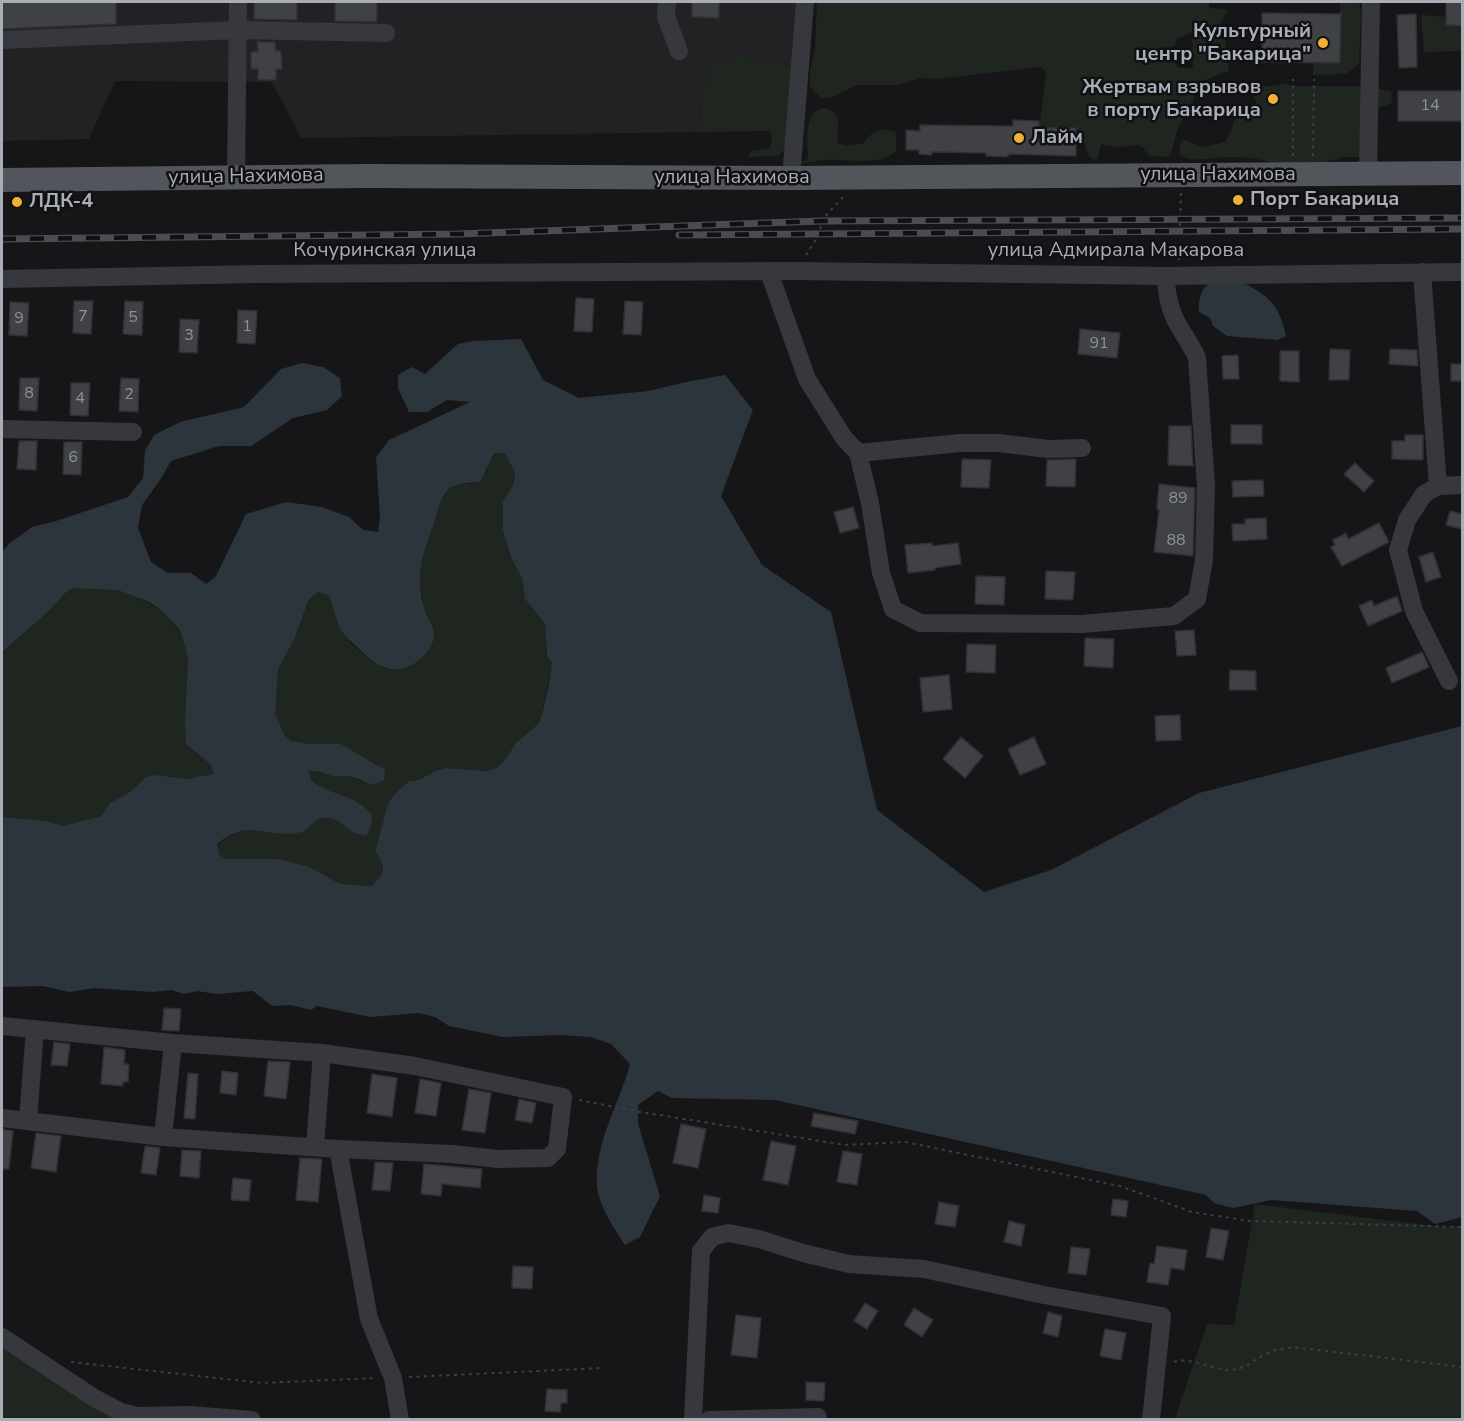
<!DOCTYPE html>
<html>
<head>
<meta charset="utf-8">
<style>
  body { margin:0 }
  #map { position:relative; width:1464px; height:1421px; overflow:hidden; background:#161618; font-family:"Nunito Sans",sans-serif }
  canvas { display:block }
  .frame { position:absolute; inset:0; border:3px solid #a8adb8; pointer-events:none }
</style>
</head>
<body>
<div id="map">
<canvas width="1464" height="1421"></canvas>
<div class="frame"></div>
</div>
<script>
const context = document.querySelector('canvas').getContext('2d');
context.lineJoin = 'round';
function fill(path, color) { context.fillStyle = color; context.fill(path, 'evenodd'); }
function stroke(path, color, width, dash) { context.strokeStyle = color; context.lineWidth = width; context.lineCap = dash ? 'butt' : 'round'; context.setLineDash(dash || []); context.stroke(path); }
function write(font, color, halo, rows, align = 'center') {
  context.font = font + ' "Nunito Sans",sans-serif'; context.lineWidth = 5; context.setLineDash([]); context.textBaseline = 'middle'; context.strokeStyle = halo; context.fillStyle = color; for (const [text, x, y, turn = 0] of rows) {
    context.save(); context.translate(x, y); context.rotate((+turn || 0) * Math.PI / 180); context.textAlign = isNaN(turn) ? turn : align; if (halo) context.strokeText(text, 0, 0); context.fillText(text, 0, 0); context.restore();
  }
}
fill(new Path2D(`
  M2,2H798L792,65L738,55L701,100L700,132L301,138L272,82L115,81L89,139L2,141Z`), '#222225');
fill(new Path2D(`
  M817,2H1209V8L1228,9L1220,25L1204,28L1178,38C1172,46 1171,61 1179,68H1193L1192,37L1224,26L1229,71L1194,84V98L1178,128L1171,154L1167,157L1149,156L1143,148L1138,145L1117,147L1101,144L1097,160L1091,159L1086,151L1082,132C1070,124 1052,129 1039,131L1046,74L1045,70L1041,67L938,79L921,78L899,85H856L831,98H821L810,87V72L815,48Z
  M1340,2H1359L1361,11L1359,64L1346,74L1313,75V63H1340Z
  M1421,15L1462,18V51L1424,52Z
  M738,55L792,65L785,150L777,156L748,157L750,151L770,148L772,135L769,131L700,132L701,100L710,67Z
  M1283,83L1294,86H1361L1391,91L1392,101L1390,104L1376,109L1361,157H1343L1325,162L1272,164C1261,156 1226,157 1212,158C1200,159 1191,162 1180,155V144L1184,140L1204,147L1225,142C1236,129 1230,113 1248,106L1253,108L1260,119V108L1254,99L1257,93L1260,92V86H1277Z
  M821,108C844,110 838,126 837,143L847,146L864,143C872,130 882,127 896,132V151C881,167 845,158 825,160C814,161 803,164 792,165L808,159C808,143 803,116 821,108Z
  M494,453L505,454L515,472L514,483L503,501V531L512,560L522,578L525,599L545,624L547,655L552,663L542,715L538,724L516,743L504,761L496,768L487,771L445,768L435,771L419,780L409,781L388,804L375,852C387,866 385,875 371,886L341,884L307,866L278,859H227L218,855L217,845C243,823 255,832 284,833C288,833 294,834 298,833C310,831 313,817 326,817C337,817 346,827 354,833L366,807C349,795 328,793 311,780L309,771L331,775L353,777L364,783L376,765L341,744H311L291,741L284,734L274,713L278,669L294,640L309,599L318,592L329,596C334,606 335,618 340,628C348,644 371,663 387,669L427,653L433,643L435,633L423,604L419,574L423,552L442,499L448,490L458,484H470L486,472Z
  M73,588C88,588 105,587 119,590C127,591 133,596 140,599C166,610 186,631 188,661C190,688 184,716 186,744L210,764L214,775L186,779L156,775L146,777L130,792L110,803L101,816L63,826L46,821L2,817V652L50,610L64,594Z
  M1255,1204L1442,1227L1462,1226V1419H1175L1207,1324L1234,1325Z
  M2,1348L94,1406L128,1419L2,1420Z`), '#1e261f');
fill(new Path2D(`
  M1235,278C1264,294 1279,300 1286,336L1277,340L1227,336L1213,326L1210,318L1199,312C1198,284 1210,280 1235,278Z
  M521,339L543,380L579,398L649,391L686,382L725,375L753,410L721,496L762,565L831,612L877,810L984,892L1051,870L1199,793L1462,726V1217L1435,1224L1417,1211L1271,1200L1233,1208L1214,1203L1206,1195L775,1100L672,1098L658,1091L638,1105V1124L660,1196L640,1237L625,1245C615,1230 599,1206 597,1187C594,1143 619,1105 630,1064L611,1044L591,1037L561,1035L503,1037L449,1026L435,1017L419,1013L370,1017L317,1006L311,1010L291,1005L272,1006L253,991L217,994L197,991L184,994L172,990L152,992L94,988L69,992L43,986L2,987V817L46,821L63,826L101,816L110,803L130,792L146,777L156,775L186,779L214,774L210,764L186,744L185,723L188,661L186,650L180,631L173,622L158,608L149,602L118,590L73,588L64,594L50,610L2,652V552L10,543L32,527L56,521L128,497L143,478L145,451L154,435L180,422L244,407L281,369L302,363L323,367L340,378L342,396L327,410L293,418L251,446H219L171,461L160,480L142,505L138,528L151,562L168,573H191L206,584L216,576L246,514L286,502L322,507L349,517L363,530L378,532L380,517L376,457L389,440L470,402L447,400L427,412H409L398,388V375L412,367L425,374L458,344L474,341ZM494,453L505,454L515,472L514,483L503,501V531L512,560L522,578L525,599L545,624L547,655L552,663L549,684L542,715L538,724L516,743L504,761L496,768L487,771L445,768L435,771L419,780L409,781L394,795L388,804L375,852C387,866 385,875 371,886L341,884L307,866L278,859H227L219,855L217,844C249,818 265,838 297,833C311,832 312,815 329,818C339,819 344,827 353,832C356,834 362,835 366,836L371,827L372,815C357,794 330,796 311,780L309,771C318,771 325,774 333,776C339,777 346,775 352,777C367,780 366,789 384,780L385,770L341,744H311L291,741L284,734L275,713L278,669L294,640L309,599L318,592L329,596C333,606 335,616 339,626C343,636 352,642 360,650C373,663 387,674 407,667C418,663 429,653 433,642C438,628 426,618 423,604C415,569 424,552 435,520C438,511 440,499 447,491C455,482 470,484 481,481Z`), '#2c353c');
const building = new Path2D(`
  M2,2H116V24L2,29Z
  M254,2H297V20L254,19Z
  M335,2H377V22L335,21Z
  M692,2H719V18L692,17Z
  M1446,2H1462V26L1446,25Z
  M1262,13L1341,14L1340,63L1262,62Z
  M1416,14L1417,67L1399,68L1397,15Z
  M257,42H275L276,51H281L282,69H276V80H258V69H251V52L258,51Z
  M1398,91H1462V121H1398Z
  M1013,120L1039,121V128H1076V156L1008,154V157L986,156V153L932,152V155L919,154V150H906V130L920,131V125L1013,126Z
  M576,298L594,299L592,332L574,331Z
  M74,301H93L91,334L73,333Z
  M125,301L143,302L142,335L123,334Z
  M625,301L643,302L641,335L623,334Z
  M10,302L29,303L27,336L9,335Z
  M238,310L257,311L255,344L237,343Z
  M180,319L199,320L197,353L179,352Z
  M1080,329L1120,333L1117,358L1078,354Z
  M1330,349L1350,350L1349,380H1329Z
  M1390,349L1417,350L1418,366L1389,364Z
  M1280,351H1299V382L1280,381Z
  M1238,355L1239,379H1223L1222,356Z
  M1451,364H1462V381H1451Z
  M20,378H39L37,411L19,410Z
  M121,378L139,379L138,412L119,411Z
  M71,383H90L88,416L70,415Z
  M1231,425H1262V444H1231Z
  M1169,426H1191L1193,466L1168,465Z
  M1405,435H1423V460L1392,459V441H1405Z
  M19,441H37L36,470L17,469Z
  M64,442H82L81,475L63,474Z
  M962,459L991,460L989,488L961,487Z
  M1076,459L1075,487L1046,486L1047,460Z
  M1355,463L1374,481L1364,492L1344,474Z
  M1263,480L1264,496L1233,497L1232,481Z
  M1159,484L1195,488L1193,556L1154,552L1159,510L1157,509Z
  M853,507L859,528L840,533L834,512Z
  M1450,511L1462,514V529L1446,525Z
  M1266,518L1267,539L1233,541L1232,524H1245V519Z
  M1379,523L1389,542L1342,566L1331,547L1335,545L1333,540L1346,533L1348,539Z
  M932,543V546L958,543L961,564L935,568V570L908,573L905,545Z
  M1433,552L1441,577L1426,582L1419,557Z
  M1046,571L1075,572L1073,600L1045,599Z
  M976,576L1005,577L1004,605L975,604Z
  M1397,596L1402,611L1368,626L1359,606L1372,600L1374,606Z
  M1194,630L1196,655L1177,656L1175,631Z
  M1085,638L1114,639L1113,668L1084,666Z
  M967,644L996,645L995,673L966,672Z
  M1422,652L1429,667L1392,683L1386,668Z
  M1230,670L1256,671V690H1229Z
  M949,675L952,709L923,712L920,678Z
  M1180,715L1181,740L1156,741L1155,716Z
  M961,737L983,756L965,778L943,759Z
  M1034,737L1046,764L1020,775L1008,749Z
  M164,1008L181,1009L179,1031L162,1030Z
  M54,1042L70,1044L67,1066L51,1065Z
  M104,1047L125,1050L124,1064H129L128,1082H123V1086L101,1084Z
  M268,1061L290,1062L286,1099L264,1096Z
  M222,1071L238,1073L236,1095L220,1093Z
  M188,1073L198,1074L195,1119L184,1118Z
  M372,1074L397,1078L392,1117L367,1113Z
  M420,1079L441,1083L436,1116L415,1113Z
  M469,1089L491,1093L485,1133L462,1130Z
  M519,1099L536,1103L532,1123L515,1120Z
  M814,1113L858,1121L855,1134L811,1126Z
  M681,1124L706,1129L698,1168L673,1163Z
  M2,1129L13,1131L9,1169H2Z
  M36,1133L61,1136L56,1172L31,1168Z
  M771,1141L796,1146L788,1185L763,1180Z
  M145,1146L160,1148L156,1175L141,1173Z
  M182,1150L201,1151L199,1178L180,1176Z
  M843,1151L862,1154L857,1185L837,1182Z
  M300,1158L322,1159L318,1202L296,1200Z
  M375,1162L393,1163L390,1191L372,1190Z
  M424,1164L482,1169L480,1188L442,1184L441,1196L421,1194Z
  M233,1178L251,1180L249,1201L231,1200Z
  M704,1195L720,1198L718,1213L702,1211Z
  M1113,1199L1128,1201L1126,1217L1111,1215Z
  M939,1202L959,1206L955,1227L935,1224Z
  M1009,1221L1025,1225L1021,1246L1004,1242Z
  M1211,1228L1229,1231L1223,1260L1206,1257Z
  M1157,1246L1187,1250L1184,1270L1171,1268L1168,1285L1147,1282L1150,1263L1154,1264Z
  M1071,1247L1090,1249L1086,1275L1068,1273Z
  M513,1266L533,1267L532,1289L512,1288Z
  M865,1303L878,1311L867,1329L854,1321Z
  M914,1308L933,1320L922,1337L904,1325Z
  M1048,1312L1062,1316L1058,1337L1043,1333Z
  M736,1315L761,1318L757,1358L731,1355Z
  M1105,1329L1126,1333L1121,1360L1100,1356Z
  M806,1382L825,1383L824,1401L806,1400Z
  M547,1389L567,1390V1403H561L560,1412L545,1411Z`);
fill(building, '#404145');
stroke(building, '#303034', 1.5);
stroke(new Path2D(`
  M1293,156V79
  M1313,156L1314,79
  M1180,226L1181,193
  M806,255L820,233L821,221L844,196
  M1179,260L1180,248
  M579,1100L641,1112L845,1145L905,1142L1120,1186L1192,1212L1250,1221L1462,1227
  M71,1362L262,1383L376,1378
  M1174,1362C1188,1356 1211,1369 1228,1370C1246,1370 1255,1358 1270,1352C1277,1349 1286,1349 1293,1347L1462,1367
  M409,1377L601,1368`), '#3d3f44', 2, [3, 4.5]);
stroke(new Path2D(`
  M667,2L666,17L679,51
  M2,40L237,30L386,33
  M1368,174L1371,2
  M236,177L238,2
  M791,178L805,2
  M769,272L807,379L844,438L858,453L960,443H999L1048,449L1082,448
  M1422,272L1438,486L1462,485
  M2,279L258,274L795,271L1166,276L1462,272
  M2,429L133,432
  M858,453L870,503L881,573L893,609L920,623L1082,624L1174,616L1197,599L1204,560L1206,486L1197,358C1191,344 1182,333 1175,319C1169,306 1166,290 1166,276
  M1438,486L1424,494L1407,520L1398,550L1414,611L1449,681
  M2,1026L173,1043L322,1053L415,1066L563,1097L557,1149L548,1158L498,1159L452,1154L338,1149L163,1137L2,1118
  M28,1120L35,1029
  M163,1137L173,1043
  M315,1147L322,1053
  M338,1149L369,1319L393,1378L400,1420
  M2,1337L96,1399L121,1412L137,1416L190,1415L252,1420
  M693,1420L701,1251L712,1237L728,1233L759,1239L803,1253L849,1264L924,1269L1044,1295L1162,1316L1151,1420
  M709,1420L818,1417`), '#37383d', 18);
stroke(new Path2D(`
  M2,180L365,176L791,178L1462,173`), '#53555c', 24);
const rail = new Path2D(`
  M679,235L1462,229
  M2,239L458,234L821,221L1462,218`);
stroke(rail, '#4a4c52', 7);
stroke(rail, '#111113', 4.5, [14]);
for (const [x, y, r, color] of [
  [1323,43,6,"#f2b134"],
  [1273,99,6,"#f2b134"],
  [1019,138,6,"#f2b134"],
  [1238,200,6,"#f2b134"],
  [17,202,6,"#f2b134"]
]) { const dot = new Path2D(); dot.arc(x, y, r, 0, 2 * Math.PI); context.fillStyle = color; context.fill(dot); stroke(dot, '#111113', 2); }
write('16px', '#8e929b', null, [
  ["14",1430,106],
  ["7",83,317],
  ["5",133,318],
  ["9",19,319],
  ["1",247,327],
  ["3",189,336],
  ["91",1099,344],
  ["8",29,394],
  ["2",129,395],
  ["4",80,399],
  ["6",73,458],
  ["89",1178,499],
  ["88",1176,541]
]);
write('bold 20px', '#a8adb8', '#111113', [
  ["Культурный",1311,32,"right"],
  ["центр \"Бакарица\"",1311,55,"right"],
  ["Жертвам взрывов",1261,88,"right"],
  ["в порту Бакарица",1261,111,"right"],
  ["Лайм",1031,138],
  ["Порт Бакарица",1250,200],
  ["ЛДК-4",29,202]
], 'left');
write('20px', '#a8adb8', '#111113', [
  ["улица Нахимова",1218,175],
  ["улица Нахимова",246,177,-1],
  ["улица Нахимова",732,178],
  ["Кочуринская улица",385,251],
  ["улица Адмирала Макарова",1116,251]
]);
</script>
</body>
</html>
